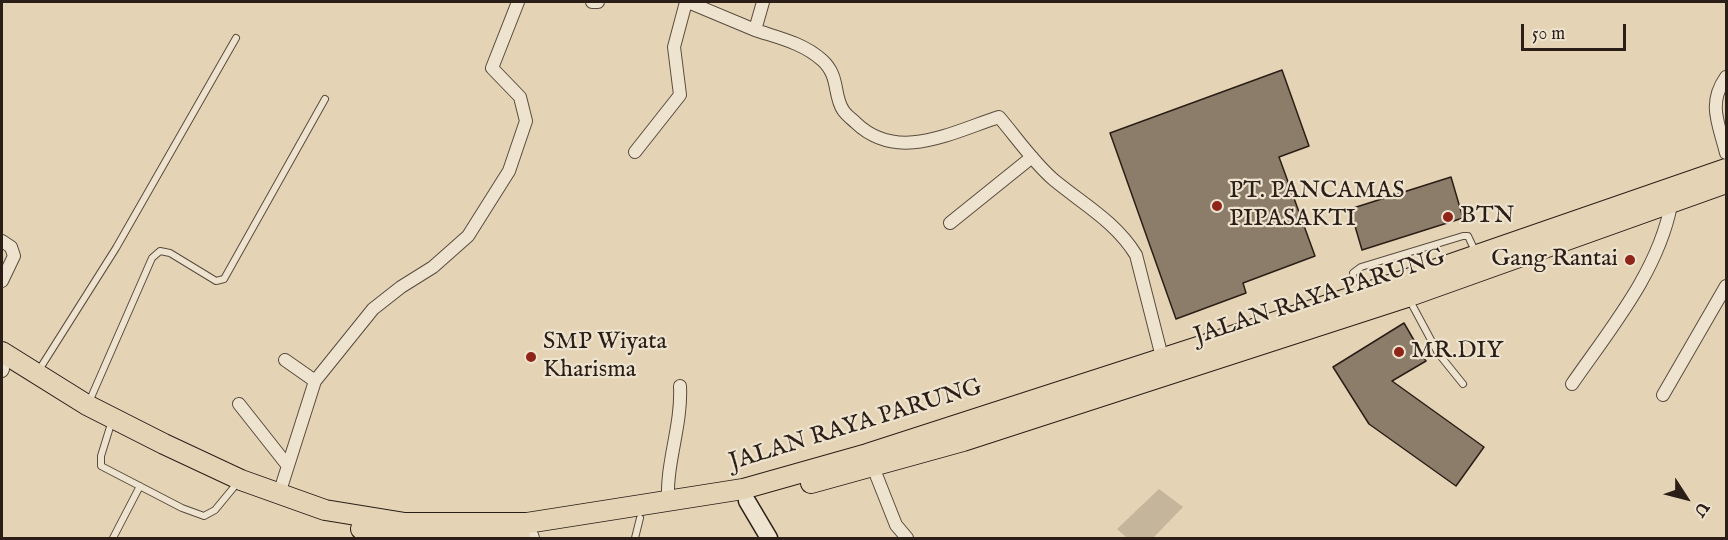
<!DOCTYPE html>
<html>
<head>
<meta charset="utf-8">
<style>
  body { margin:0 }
  #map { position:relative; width:1728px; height:540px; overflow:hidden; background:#e4d4b5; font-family:"IM FELL English",serif }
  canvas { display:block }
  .frame { position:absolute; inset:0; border:3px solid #2b1e17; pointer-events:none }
  .north { position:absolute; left:1656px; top:468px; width:60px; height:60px; -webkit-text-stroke:4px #ede3cf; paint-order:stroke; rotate:126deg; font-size:16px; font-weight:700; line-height:24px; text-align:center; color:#2b1e17 }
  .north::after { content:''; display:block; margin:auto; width:21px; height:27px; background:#2b1e17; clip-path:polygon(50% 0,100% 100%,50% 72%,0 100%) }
  .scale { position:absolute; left:1521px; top:24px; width:105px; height:27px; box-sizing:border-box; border:3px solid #2b1e17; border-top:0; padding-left:8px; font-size:18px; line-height:21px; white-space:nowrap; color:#2b1e17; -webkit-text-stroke:4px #ede3cf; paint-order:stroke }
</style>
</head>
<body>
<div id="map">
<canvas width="1728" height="540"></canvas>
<div class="frame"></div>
<div class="north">U</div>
<div class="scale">50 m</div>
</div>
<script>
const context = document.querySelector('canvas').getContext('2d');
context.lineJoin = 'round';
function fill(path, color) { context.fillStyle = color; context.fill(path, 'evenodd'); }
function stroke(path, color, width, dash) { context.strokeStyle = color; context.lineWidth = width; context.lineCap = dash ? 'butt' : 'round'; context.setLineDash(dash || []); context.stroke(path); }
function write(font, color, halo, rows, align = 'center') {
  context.font = font + ' "IM FELL English",serif'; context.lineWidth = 4.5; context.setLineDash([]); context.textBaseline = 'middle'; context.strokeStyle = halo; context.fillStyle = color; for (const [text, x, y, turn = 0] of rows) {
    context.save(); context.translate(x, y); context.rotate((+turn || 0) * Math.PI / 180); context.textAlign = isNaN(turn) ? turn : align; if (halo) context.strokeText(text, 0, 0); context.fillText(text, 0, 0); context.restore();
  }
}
fill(new Path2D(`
  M1159,489L1183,507L1153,538H1127L1117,529Z`), '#c5b59a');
const building = new Path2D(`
  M1282,70L1309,146L1279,157L1315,256L1243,283L1246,293L1176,319L1110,133Z
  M1451,177L1463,218L1362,250L1350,209Z
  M1404,323L1426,361L1392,381L1484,447L1456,486L1369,424L1333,367Z`);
fill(building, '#8b7d69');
stroke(building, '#2b1e17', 1.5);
const service = new Path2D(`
  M1356,292L1353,273L1361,267L1463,236H1468L1476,253
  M1409,299L1438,353L1463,384
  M39,370L116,248L236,38
  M89,402L152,258L160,251L170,253L216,281L224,279L325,99
  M110,427L101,456V466L182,508L204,516L215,510L234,487
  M113,538L140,486
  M635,538L640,518`);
const minor = new Path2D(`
  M592,2H598
  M688,2L755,30
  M763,2L755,30C779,38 803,43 822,60C840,76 833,95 843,110C846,115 852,119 856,123C898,163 952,132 999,117C1017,138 1033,162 1054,180C1083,204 1116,222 1136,255L1162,357
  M1726,77C1707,104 1719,124 1726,153
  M635,152L680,95L674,47L686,2
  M950,223L1032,157
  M2,241L11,247L14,256L2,281
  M285,360L315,381
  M2,371L3,369
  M1572,384C1610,329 1658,272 1671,205
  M1663,395L1726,286
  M239,404L288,466
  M873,467L896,525L907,538
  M279,494L315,381L373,309L401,287L433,267L468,236L509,171L526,121L520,97L492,68L518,2
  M668,501C666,462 682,426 680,386
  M532,535L533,538`);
const secondary = new Path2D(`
  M747,501L769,538`);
const trunk = new Path2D(`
  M2,352L87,405L164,444L241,480L325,510L405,523H527L743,489L867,454L1402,281L1726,169
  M811,483L963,441L1407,297L1726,183
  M361,529L397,536H520`);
stroke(service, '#594c3e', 8);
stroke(minor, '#594c3e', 14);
stroke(secondary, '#2b1e17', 19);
stroke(trunk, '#2b1e17', 22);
stroke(service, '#ede3cf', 6);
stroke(minor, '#ede3cf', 12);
stroke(secondary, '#ede3cf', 16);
stroke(trunk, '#e4d4b5', 20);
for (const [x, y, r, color] of [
  [1217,206,6,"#8f2418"],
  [1448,217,6,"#8f2418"],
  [1630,260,6,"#8f2418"],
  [1399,352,6,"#8f2418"],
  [531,357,6,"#8f2418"]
]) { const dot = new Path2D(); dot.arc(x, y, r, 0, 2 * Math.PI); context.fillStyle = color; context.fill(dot); stroke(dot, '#ede3cf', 2); }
write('24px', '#2b1e17', '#ede3cf', [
  ["PT. PANCAMAS",1229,192],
  ["PIPASAKTI",1229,220],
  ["BTN",1460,217],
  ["Gang Rantai",1618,260,"right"],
  ["SMP Wiyata",543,343],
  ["Kharisma",543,371],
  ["MR.DIY",1411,352]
], 'left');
write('24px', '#2b1e17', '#ede3cf', [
  ["JALAN RAYA PARUNG",1320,298,-18],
  ["JALAN RAYA PARUNG",856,426,-17]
]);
</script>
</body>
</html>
